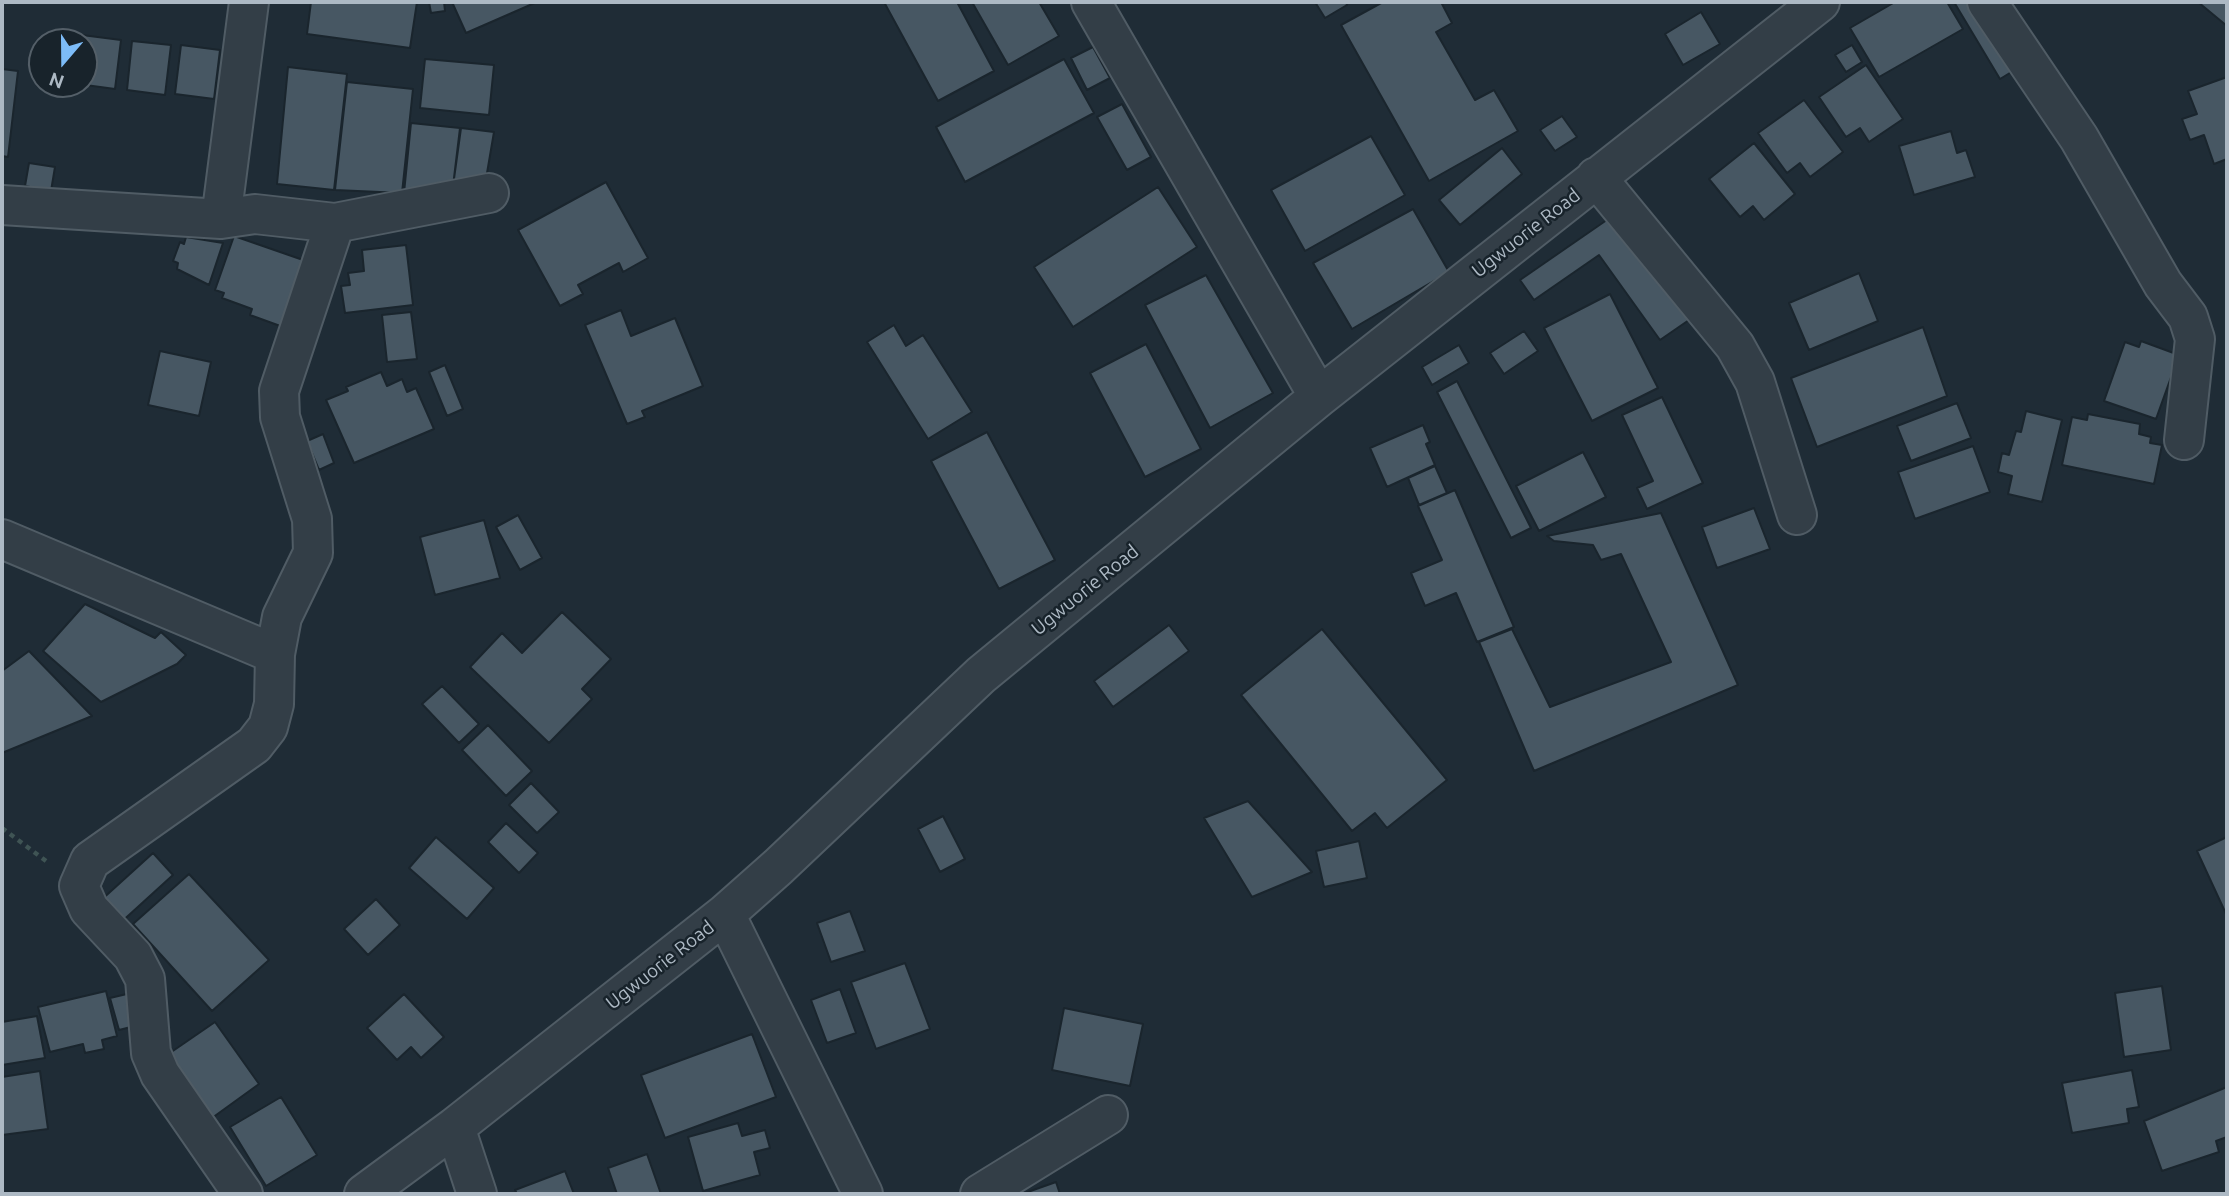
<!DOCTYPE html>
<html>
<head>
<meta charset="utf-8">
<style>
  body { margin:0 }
  #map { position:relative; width:2229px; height:1196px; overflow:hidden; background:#1f2c36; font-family:Ubuntu,sans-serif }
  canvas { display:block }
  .frame { position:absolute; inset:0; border:4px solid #adb9c4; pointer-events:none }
  .north { position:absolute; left:28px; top:28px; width:70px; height:70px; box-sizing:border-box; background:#18232b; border:2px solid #545f68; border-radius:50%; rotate:200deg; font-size:19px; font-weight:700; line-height:28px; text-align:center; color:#adb9c4 }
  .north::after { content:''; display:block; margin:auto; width:24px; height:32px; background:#7dbcf8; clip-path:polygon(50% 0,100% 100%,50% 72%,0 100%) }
</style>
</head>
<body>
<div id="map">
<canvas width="2229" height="1196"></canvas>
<div class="frame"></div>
<div class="north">N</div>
</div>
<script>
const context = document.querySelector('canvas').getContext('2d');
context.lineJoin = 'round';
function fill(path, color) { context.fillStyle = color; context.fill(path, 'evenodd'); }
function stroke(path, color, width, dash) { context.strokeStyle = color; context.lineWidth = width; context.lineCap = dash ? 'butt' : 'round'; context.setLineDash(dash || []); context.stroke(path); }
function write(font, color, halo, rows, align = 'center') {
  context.font = font + ' Ubuntu,sans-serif'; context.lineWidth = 5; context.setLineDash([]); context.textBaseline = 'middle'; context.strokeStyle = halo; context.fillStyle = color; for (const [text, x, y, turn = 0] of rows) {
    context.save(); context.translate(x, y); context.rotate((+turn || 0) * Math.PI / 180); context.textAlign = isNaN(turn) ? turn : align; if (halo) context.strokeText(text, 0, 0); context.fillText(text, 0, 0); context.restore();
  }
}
const building = new Path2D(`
  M311,2H417L410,48L307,34Z
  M429,2H444L445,11L431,13Z
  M452,2H537L466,33Z
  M884,2H957L994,71L938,101Z
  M972,2H1039L1059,36L1008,65Z
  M1315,2H1346L1347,5L1325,18Z
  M1383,2H1441L1452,23L1436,32L1475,100L1494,90L1518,131L1429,181L1341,25Z
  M1895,2H1947L1963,29L1879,77L1850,28Z
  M1954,2H1979L2018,68L2000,79Z
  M2198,2H2227V26Z
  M1701,12L1720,44L1683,65L1665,34Z
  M74,34L121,40L115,89L78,84H84V42H73Z
  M132,41L171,45L165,95L127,90Z
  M181,45L220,50L214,99L175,94Z
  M1852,45L1862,62L1846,72L1835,55Z
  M1093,47L1110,78L1087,90L1071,58Z
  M425,59L494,65L489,115L420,108Z
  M1064,59L1094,113L965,182L936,127Z
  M1866,65L1903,119L1869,142L1860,128L1846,137L1819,97Z
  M288,67L347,74L334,190L277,184Z
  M2,69L18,71L8,157L2,156Z
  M2227,77V159L2214,164L2204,135L2190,140L2182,119L2197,114L2188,91Z
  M347,82L413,89L402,193L335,190Z
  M1804,100L1843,152L1810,177L1800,163L1787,173L1758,133Z
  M1122,104L1151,157L1127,170L1097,117Z
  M1562,116L1577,137L1555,151L1540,130Z
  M411,123L460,128L453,186L404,193Z
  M461,128L494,132L486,179L453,186Z
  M1951,131L1957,153L1966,150L1975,177L1914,195L1899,146Z
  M1371,136L1405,195L1305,251L1271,190Z
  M1754,143L1795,194L1764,220L1753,206L1740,217L1709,179Z
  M1502,148L1522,174L1460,225L1439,200Z
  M29,163L55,167L51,191L25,186Z
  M606,182L648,258L623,272L619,263L578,285L583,294L560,306L518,230Z
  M1158,187L1197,247L1073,327L1034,267Z
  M1413,209L1449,272L1352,329L1313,263Z
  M1614,215L1689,320L1660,340L1599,255L1534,300L1520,280Z
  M234,236L306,261L283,327L250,315L252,309L222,298L224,293L215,290Z
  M186,237L223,243L209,285L177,269L178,263L173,261L180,242L184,244Z
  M406,245L413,305L345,313L341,286L350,285L348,273L364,271L362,250Z
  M1859,273L1878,321L1809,350L1789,303Z
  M1206,275L1273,393L1210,428L1145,305Z
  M1610,294L1658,388L1592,421L1544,328Z
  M621,310L631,336L675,318L703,386L642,411L645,417L627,424L585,325Z
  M411,312L417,359L387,362L382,315Z
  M894,325L906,346L923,335L972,412L928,439L867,342Z
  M1923,327L1947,396L1817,447L1791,378Z
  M1524,331L1538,351L1504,374L1490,353Z
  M2141,341L2179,355L2156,419L2104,401L2125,342L2139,347Z
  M1146,344L1201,449L1145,477L1090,373Z
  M1459,345L1469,363L1432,385L1422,367Z
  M160,351L211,362L199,416L148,405Z
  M445,365L463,409L447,416L429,372Z
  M381,372L387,386L402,379L407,392L416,388L434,429L354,463L326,400L348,391L346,387Z
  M1457,381L1531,528L1511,538L1437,392Z
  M1662,397L1703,483L1647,509L1637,488L1653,481L1622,415Z
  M1957,403L1971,438L1911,461L1897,426Z
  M2026,411L2062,420L2042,502L2008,494L2012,476L1998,472L2002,453L2009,455L2016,431L2021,432Z
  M2088,414L2140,424L2139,434L2151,437L2150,443L2162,445L2154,484L2062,465L2072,417L2087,420Z
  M1423,425L1430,442L1426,444L1435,465L1387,487L1370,448Z
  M987,432L1055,560L999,589L931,461Z
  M323,434L334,463L319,470L307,441Z
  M1973,446L1990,492L1915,519L1898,472Z
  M1583,452L1606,497L1539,531L1516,486Z
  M1435,466L1447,493L1419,505L1408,478Z
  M1455,490L1514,627L1477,642L1456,593L1425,606L1411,573L1442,560L1418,506Z
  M1754,508L1770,549L1717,568L1702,527Z
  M1661,513L1738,685L1534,771L1479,642L1512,629L1550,707L1671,662L1621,554L1601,560L1593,545L1554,541L1547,536Z
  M518,515L542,558L520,570L496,527Z
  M484,520L500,578L435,595L420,537Z
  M85,604L155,638L161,632L186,655L177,664L101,702L43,651Z
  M562,612L611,659L582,689L592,699L549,743L470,667L502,633L522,653Z
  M1169,625L1189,651L1113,707L1094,681Z
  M1322,629L1447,780L1387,828L1375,813L1352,831L1241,695Z
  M29,651L92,716L2,753V671Z
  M442,686L479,724L459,743L422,704Z
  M488,725L532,771L506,796L462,750Z
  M531,783L559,812L537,833L509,805Z
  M1248,801L1312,872L1252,897L1204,818Z
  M943,816L965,859L940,872L918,829Z
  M506,823L538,853L519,873L488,842Z
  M436,837L494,888L467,919L409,868Z
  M2227,837V916L2197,851Z
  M1359,841L1367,878L1324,887L1316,851Z
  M153,853L173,875L118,925L99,902Z
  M189,874L269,960L212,1011L133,924Z
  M376,899L400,925L368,955L344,929Z
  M850,911L865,951L831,962L817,923Z
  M905,963L930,1029L876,1049L851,982Z
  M2162,986L2171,1050L2124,1057L2115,993Z
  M840,989L856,1033L827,1043L811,1000Z
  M106,991L117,1036L102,1040L104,1049L85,1053L83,1044L50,1052L38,1007Z
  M131,993L139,1025L119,1030L110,998Z
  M404,994L444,1037L421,1058L411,1047L397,1060L367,1028Z
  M1064,1008L1143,1024L1130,1086L1052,1070Z
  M37,1016L45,1058L2,1065V1022Z
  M215,1022L259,1084L212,1118L167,1055Z
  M752,1034L776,1097L665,1138L641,1075Z
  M2132,1070L2139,1107L2127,1109L2129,1123L2072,1133L2062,1083Z
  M40,1071L48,1129L2,1135V1077Z
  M2227,1087V1137L2216,1141L2219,1152L2162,1171L2144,1121Z
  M281,1097L317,1155L266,1186L230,1127Z
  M738,1123L742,1136L765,1130L770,1148L754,1152L760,1175L703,1191L688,1137Z
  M647,1154L661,1194H617L608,1168Z
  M565,1171L574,1194H517L515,1190Z
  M1056,1182L1060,1194H1022Z`);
fill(building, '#475763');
stroke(building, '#1a252d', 2);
const minor = new Path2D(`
  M1091,2L1319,397
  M1987,2L2079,138L2163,284L2188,317L2195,339L2184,440
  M1596,177L1735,346L1755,382L1797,515
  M2,205L221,219
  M335,223L489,193
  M2,539L275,654
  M725,914L863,1194
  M455,1127L477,1194
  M243,1194L160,1074L151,1053L145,979L133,956L89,909L79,886L90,861L254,745L268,727L274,704L275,654L282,617L313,553L312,519L280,417L279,391L335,223L255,214L221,219L249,2
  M364,1194L455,1127L725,914L778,867L981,675L1319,397L1820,2
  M980,1194L1108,1115`);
stroke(minor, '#505c65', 42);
stroke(new Path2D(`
  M2,828L50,864`), '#3f5454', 4.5, [5, 5]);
stroke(minor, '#333e47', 38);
write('19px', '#adb9c4', '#18232b', [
  ["Ugwuorie Road",1526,233,-38],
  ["Ugwuorie Road",1085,590,-39],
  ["Ugwuorie Road",660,965,-38]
]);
</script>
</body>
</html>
